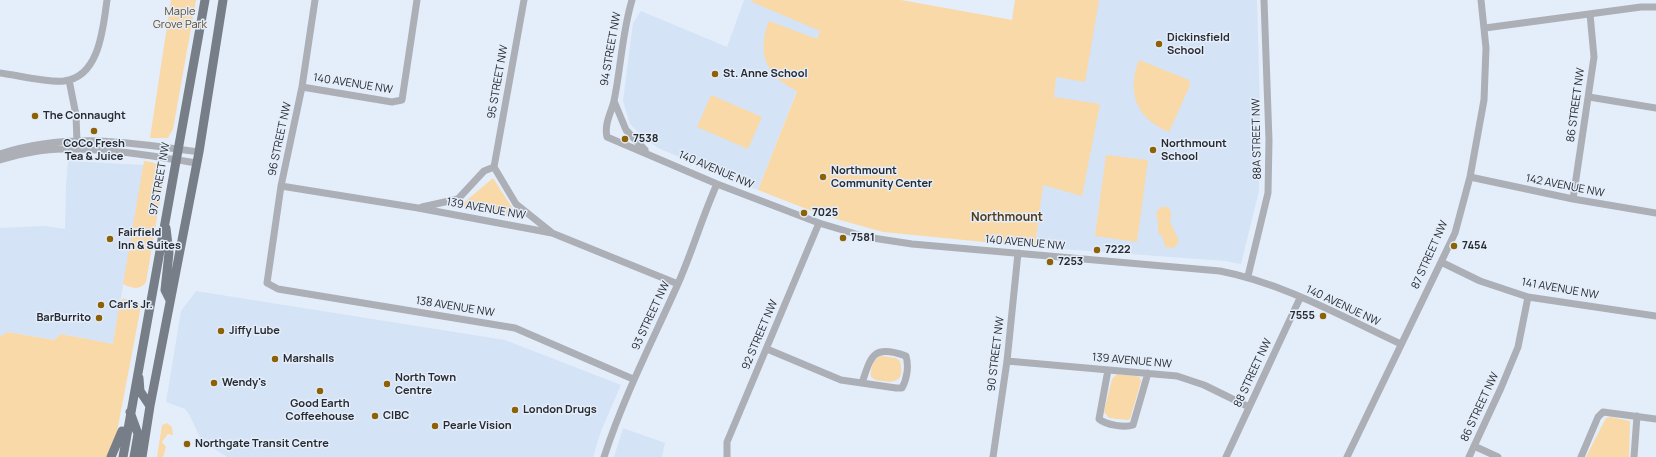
<!DOCTYPE html>
<html>
<head>
<meta charset="utf-8">
<style>
  body { margin:0 }
  canvas { display:block; background:#e4edfa }
</style>
</head>
<body>
<canvas width="1656" height="457"></canvas>
<script>
const context = document.querySelector('canvas').getContext('2d');
context.lineJoin = 'round';
function fill(path, color) { context.fillStyle = color; context.fill(path, 'evenodd'); }
function stroke(path, color, width, dash) { context.strokeStyle = color; context.lineWidth = width; context.lineCap = dash ? 'butt' : 'round'; context.setLineDash(dash || []); context.stroke(path); }
function write(font, color, halo, rows, align = 'center') {
  context.font = font + ' Manrope,sans-serif'; context.lineWidth = 3; context.setLineDash([]); context.textBaseline = 'middle'; context.strokeStyle = halo; context.fillStyle = color; for (const [text, x, y, turn = 0] of rows) {
    context.save(); context.translate(x, y); context.rotate((+turn || 0) * Math.PI / 180); context.textAlign = isNaN(turn) ? turn : align; if (halo) context.strokeText(text, 0, 0); context.fillText(text, 0, 0); context.restore();
  }
}
fill(new Path2D(`
  M744,0H832L758,190L658,148L642,136L630,124L623,101L633,23L641,11L727,47Z
  M1064,0H1257L1260,109L1259,191L1241,264L1225,261L1035,247Z
  M68,161L144,165L113,344L61,334L54,340L7,332L0,337V228L45,226L65,229L66,186Z
  M196,291L505,340L621,385L601,431L593,457H227L201,440L189,414L185,409L166,402L181,311Z
  M623,428L665,443L662,457H614Z`), '#d5e3f6');
fill(new Path2D(`
  M171,0H196L173,129L168,138H150Z
  M753,0H901L1012,20L1015,0H1099L1085,82L1056,77L1054,97L1100,104L1082,196L1043,185L1035,247L883,232L822,215L758,190L797,91C766,76 756,54 769,21L817,39L820,31L752,2Z
  M1139,60L1189,80L1190,85L1169,132C1137,119 1126,93 1139,60Z
  M711,95L762,117L748,149L697,127Z
  M1106,155L1148,160L1137,242L1095,236Z
  M144,161C155,162 163,165 164,177L146,282C140,291 131,288 123,284Z
  M493,178L518,217L460,206Z
  M1161,207H1168L1171,212L1170,222L1179,241L1174,248L1165,247L1163,238L1158,232V221L1156,213Z
  M124,298L132,303L140,304L141,306L115,442L107,457H0V337L7,332L54,340L61,334L113,344L120,301Z
  M881,356L896,358L900,361C904,377 899,384 883,381C878,381 875,380 871,377C870,369 873,359 881,356Z
  M1117,374L1137,376L1140,378L1141,382L1130,419L1128,420L1109,418L1104,412L1112,379Z
  M1611,417L1630,421L1629,457H1586L1606,418Z
  M167,423L172,427L173,435L168,434L162,442L166,447L163,457H157L162,425Z`), '#f9d9a8');
stroke(new Path2D(`
  M315,0L302,87L281,186L267,283L278,289L515,328L633,379
  M524,0L494,167L516,204L551,232
  M632,0C622,33 621,67 614,101C611,113 604,124 607,137L717,184L819,223L866,237L912,244L1220,271C1283,283 1343,317 1401,344
  M1485,28L1641,7H1656
  M0,73C17,75 48,83 64,81C100,77 103,27 107,0
  M69,80L76,115L77,143
  M302,87L392,102L402,100L417,0
  M1589,97L1656,108
  M614,101L626,130L645,150
  M0,154C68,132 130,142 199,152
  M0,160C20,154 42,149 63,149C107,148 153,156 196,163
  M1470,177L1573,199L1656,213
  M281,186L418,208L552,233L678,284
  M1573,199L1594,57L1590,14
  M422,207L458,199L484,171L494,167
  M1441,262L1480,281L1528,297L1656,316
  M1248,276L1268,193L1269,140L1264,0
  M767,349L841,380L896,388H902C907,379 909,366 906,356C873,344 871,356 862,383
  M1007,361L1177,376L1204,385L1249,407
  M1108,370L1099,419C1106,425 1125,428 1133,425L1148,373
  M1474,446L1498,457
  M604,457C624,396 651,344 677,286C692,253 702,217 717,184
  M727,457V442L819,223
  M993,457L1007,361L1018,253
  M1226,457L1300,298
  M1347,457L1455,233L1470,177L1484,100L1486,48L1481,0
  M1469,457L1501,388L1518,347L1528,297
  M1581,457L1598,417L1603,412L1656,419
  M1634,457L1637,416`), '#acb0b6', 7);
stroke(new Path2D(`
  M166,228L169,253L165,290L170,300
  M139,378L140,391L150,406
  M130,412L138,434L134,457
  M111,457L122,431
  M123,457L205,0
  M142,457L150,406L199,152L223,0`), '#777e87', 9);
for (const [x, y, r, color] of [
  [1159,44,4,"#8d6105"],
  [715,74,4,"#8d6105"],
  [35,116,4,"#8d6105"],
  [94,131,4,"#8d6105"],
  [625,139,4,"#8d6105"],
  [1153,150,4,"#8d6105"],
  [823,177,4,"#8d6105"],
  [804,213,4,"#8d6105"],
  [843,238,4,"#8d6105"],
  [110,239,4,"#8d6105"],
  [1454,246,4,"#8d6105"],
  [1097,250,4,"#8d6105"],
  [1050,262,4,"#8d6105"],
  [101,305,4,"#8d6105"],
  [1323,316,4,"#8d6105"],
  [99,318,4,"#8d6105"],
  [221,331,4,"#8d6105"],
  [275,359,4,"#8d6105"],
  [214,383,4,"#8d6105"],
  [387,384,4,"#8d6105"],
  [320,391,4,"#8d6105"],
  [515,410,4,"#8d6105"],
  [375,416,4,"#8d6105"],
  [435,426,4,"#8d6105"],
  [187,444,4,"#8d6105"]
]) { const dot = new Path2D(); dot.arc(x, y, r, 0, 2 * Math.PI); context.fillStyle = color; context.fill(dot); stroke(dot, '#e4edfa', 1.5); }
write('11px', '#624a24', '#e4edfa', [
  ["Maple",180,12],
  ["Grove Park",180,25]
]);
write('bold 11px', '#282b30', '#e4edfa', [
  ["Dickinsfield",1167,38],
  ["School",1167,51],
  ["St. Anne School",723,74],
  ["The Connaught",43,116],
  ["7538",633,139],
  ["CoCo Fresh",94,144,"center"],
  ["Tea & Juice",94,157,"center"],
  ["Northmount",1161,144],
  ["School",1161,157],
  ["Northmount",831,171],
  ["Community Center",831,184],
  ["7025",812,213],
  ["Fairfield",118,233],
  ["Inn & Suites",118,246],
  ["7581",851,238],
  ["7454",1462,246],
  ["7222",1105,250],
  ["7253",1058,262],
  ["Carl's Jr.",109,305],
  ["7555",1315,316,"right"],
  ["BarBurrito",91,318,"right"],
  ["Jiffy Lube",229,331],
  ["Marshalls",283,359],
  ["North Town",395,378],
  ["Centre",395,391],
  ["Wendy's",222,383],
  ["Good Earth",320,404,"center"],
  ["Coffeehouse",320,417,"center"],
  ["London Drugs",523,410],
  ["CIBC",383,416],
  ["Pearle Vision",443,426],
  ["Northgate Transit Centre",195,444]
], 'left');
write('11px', '#282b30', '#e4edfa', [
  ["94 STREET NW",611,49,-80],
  ["95 STREET NW",498,82,-80],
  ["140 AVENUE NW",353,84,9],
  ["86 STREET NW",1576,105,-82],
  ["96 STREET NW",280,139,-78],
  ["88A STREET NW",1257,139,-91],
  ["140 AVENUE NW",716,170,23],
  ["97 STREET NW",160,179,-80],
  ["142 AVENUE NW",1565,186,11],
  ["139 AVENUE NW",486,209,10],
  ["140 AVENUE NW",1025,243,5],
  ["87 STREET NW",1430,255,-66],
  ["141 AVENUE NW",1560,289,10],
  ["140 AVENUE NW",1343,306,25],
  ["138 AVENUE NW",455,307,9],
  ["93 STREET NW",651,316,-65],
  ["92 STREET NW",760,335,-67],
  ["90 STREET NW",996,354,-83],
  ["139 AVENUE NW",1132,361,5],
  ["88 STREET NW",1253,373,-65],
  ["86 STREET NW",1480,407,-65]
]);
write('bold 12px', '#523c18', '#e4edfa', [
  ["Northmount",1007,218]
]);
</script>
</body>
</html>
